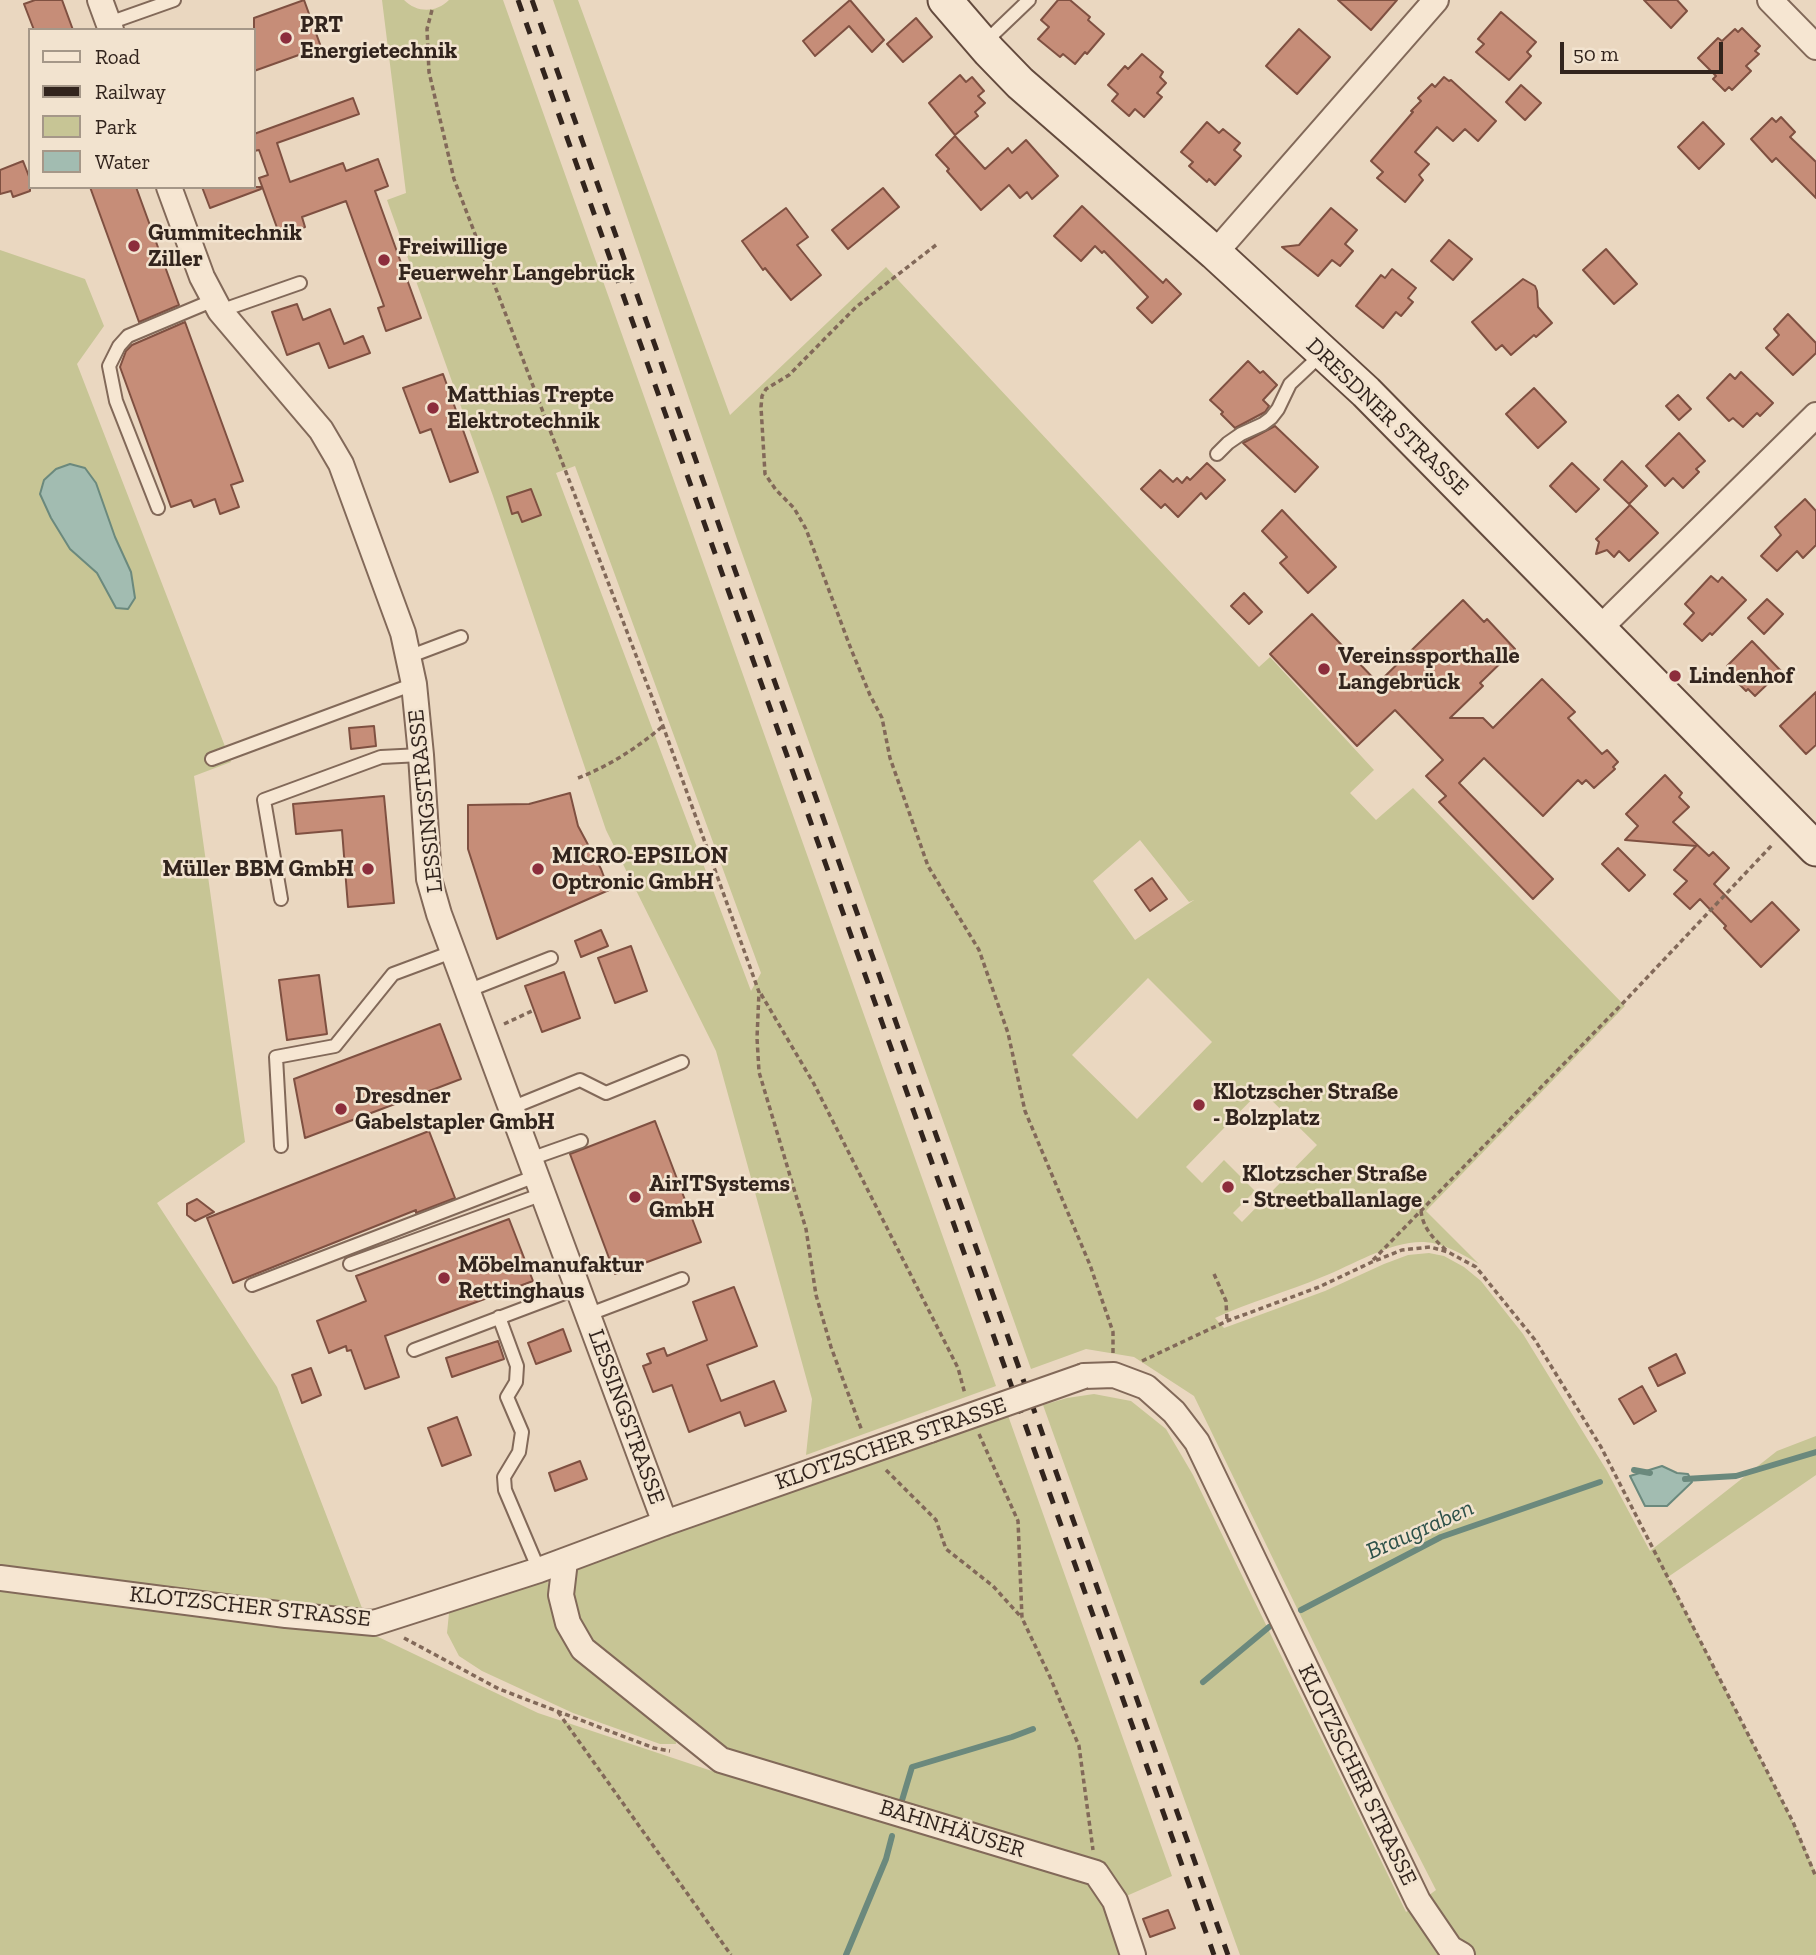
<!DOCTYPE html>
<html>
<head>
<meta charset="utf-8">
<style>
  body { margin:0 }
  #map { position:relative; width:1816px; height:1955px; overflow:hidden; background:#ead7c0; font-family:"Zilla Slab",serif }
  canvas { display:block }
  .legend { position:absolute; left:28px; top:28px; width:228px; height:161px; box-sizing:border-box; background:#f2e3cf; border:2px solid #a59788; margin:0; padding:9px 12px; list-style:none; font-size:21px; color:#32241d }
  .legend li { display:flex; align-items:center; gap:14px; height:35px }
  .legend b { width:35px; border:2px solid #a59788 }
  .scale { position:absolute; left:1560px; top:42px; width:163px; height:32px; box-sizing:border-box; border:4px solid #32241d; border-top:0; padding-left:9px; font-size:21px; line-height:24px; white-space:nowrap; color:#32241d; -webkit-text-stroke:5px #f2e3cf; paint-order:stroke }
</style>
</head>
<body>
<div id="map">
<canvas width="1816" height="1955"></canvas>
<ul class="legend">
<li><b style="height:9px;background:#f6e6d2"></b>Road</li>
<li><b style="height:9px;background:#32241d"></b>Railway</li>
<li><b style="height:19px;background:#c7c595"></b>Park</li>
<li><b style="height:19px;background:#a2bcb1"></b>Water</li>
</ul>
<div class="scale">50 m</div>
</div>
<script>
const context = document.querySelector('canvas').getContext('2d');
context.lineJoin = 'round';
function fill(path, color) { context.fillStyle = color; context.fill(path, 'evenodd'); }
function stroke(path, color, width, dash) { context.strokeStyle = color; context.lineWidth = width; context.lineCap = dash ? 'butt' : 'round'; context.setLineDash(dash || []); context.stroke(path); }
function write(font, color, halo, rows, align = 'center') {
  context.font = font + ' "Zilla Slab",serif'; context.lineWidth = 5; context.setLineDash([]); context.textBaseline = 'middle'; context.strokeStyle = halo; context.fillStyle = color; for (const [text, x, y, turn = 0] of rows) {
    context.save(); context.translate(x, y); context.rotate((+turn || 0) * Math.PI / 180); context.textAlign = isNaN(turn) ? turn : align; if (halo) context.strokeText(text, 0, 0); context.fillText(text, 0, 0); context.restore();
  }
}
fill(new Path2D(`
  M382,0H404C417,13 436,13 449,0H503L996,1386L806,1455L812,1399L716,1051L606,830L493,496L387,200L406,193ZM575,466L761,973L751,991L556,473Z
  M553,0H578L730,415L886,267L1259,667L1270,657L1374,770L1350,793L1376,820L1413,788L1625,1006L1426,1211L1479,1264C1462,1254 1444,1243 1424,1242C1390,1241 1353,1265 1322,1277C1287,1292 1249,1302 1215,1318L1224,1328L1325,1291L1384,1264L1408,1255L1429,1253L1444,1256L1464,1267L1481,1281L1523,1334L1607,1471L1650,1551L1777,1451L1816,1436V1475L1668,1577L1793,1822L1816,1873V1955H1240L1043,1405L1067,1398L1094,1394L1131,1401L1166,1429L1193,1475L1406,1912L1436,1890L1394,1808L1194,1396L1134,1357L1086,1349L1031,1369L737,539ZM1140,840L1189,902L1194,900L1135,940L1093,881ZM1148,978L1212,1042L1137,1119L1072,1055ZM1261,1090L1317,1145L1242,1222L1233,1213L1255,1191L1224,1160L1202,1183L1186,1167Z
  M0,250L85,279L104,326L77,364L231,762L194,776L245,1142L157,1203L277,1387L372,1634L538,1713L715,1772L721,1760L569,1622L567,1563L1005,1407L1172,1876L1115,1901L1131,1955H0ZM96,483L115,537L131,572L104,583L97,573L70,549Z
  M547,1579L556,1618L675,1732L676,1744H660L573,1713L482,1671L459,1656L447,1633L449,1613Z`), '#c7c595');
const water = new Path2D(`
  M70,464L85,468L96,483L115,537L131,572L135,598L128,609L116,608L97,573L70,549L51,518L40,494L44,480L56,469Z
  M1662,1466L1677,1473L1688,1474L1692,1482L1667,1506H1645L1630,1476Z`);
fill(water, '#a2bcb1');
stroke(water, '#6b897d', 2);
stroke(new Path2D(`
  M1634,1470L1650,1473
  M1685,1479L1736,1476L1816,1452
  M1301,1610L1441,1537L1600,1482
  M1203,1682L1269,1627
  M900,1807L912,1767L1012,1737L1033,1729
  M846,1955L886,1859L892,1836`), '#6b897d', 6);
const building = new Path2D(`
  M35,0H62L73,30H34L24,4Z
  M304,0L321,47L254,71V18Z
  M850,0L884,40L872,52L849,26L815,56L803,41Z
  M1058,0H1070L1090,17L1088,20L1104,34L1087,54L1085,52L1075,64L1063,54L1060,57L1038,39L1049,27L1041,20Z
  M1338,0H1397L1371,30Z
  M1644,0H1677L1687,11L1671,28Z
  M1501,12L1536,42L1527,52L1531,56L1509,80L1476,52L1484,44L1478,39Z
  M916,18L932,37L903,62L887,44Z
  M1742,28L1760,46L1755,51L1759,54L1746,66L1751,71L1732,90L1729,87L1725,91L1713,79L1716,76L1698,58L1718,38L1722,41L1735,29L1738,32Z
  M1299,29L1330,57L1297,94L1266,66Z
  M1142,54L1163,72L1160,77L1166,83L1157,93L1162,97L1144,117L1135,109L1129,116L1112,101L1118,94L1108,85L1125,66L1128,69Z
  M960,75L966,82L972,77L984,91L978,96L985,103L975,112L978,116L955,135L929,103Z
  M1444,77L1449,81L1451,80L1496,121L1478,141L1465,129L1453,141L1437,127L1415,152L1429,164L1419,175L1423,180L1405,202L1377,178L1383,172L1371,161L1413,112L1411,111L1421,101L1418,98L1432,84L1435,87Z
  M1521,85L1541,103L1525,120L1506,102Z
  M353,98L359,114L277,143L290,182L343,163L346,171L378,159L388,186L375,191L421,318L386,331L378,308L384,306L346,201L302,217L305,227L280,236L259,178L268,175L259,150L254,151V134Z
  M1781,117L1795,132L1790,137L1816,162V198L1776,158L1772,162L1751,139L1772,118L1776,122Z
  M1207,122L1219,133L1223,129L1240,143L1234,150L1241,156L1215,185L1209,179L1207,182L1189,166L1193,162L1181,152Z
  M1703,122L1724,144L1699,169L1678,147Z
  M955,136L985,169L1008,148L1012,153L1026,140L1058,176L1032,199L1027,192L1020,198L1009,185L981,210L947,171L949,169L936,155Z
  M23,161L30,179V191L13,197L11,191L0,194V170Z
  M90,187H136L179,305L139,322Z
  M202,187H261V189L210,208Z
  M883,188L899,207L848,249L832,230Z
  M1082,206L1163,283L1166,279L1181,294L1152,323L1137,308L1148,297L1104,251L1102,253L1095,246L1081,261L1054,236Z
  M786,208L808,237L797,245L821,275L791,300L765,268L763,270L742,241Z
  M1331,208L1357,230L1345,244L1353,251L1340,266L1332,260L1318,276L1282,247L1299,245Z
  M1449,240L1472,259L1453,280L1431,261Z
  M1606,249L1637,284L1614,304L1583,270Z
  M1392,269L1416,288L1408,298L1413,302L1401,316L1396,312L1383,328L1356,306L1381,275L1385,278Z
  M1523,279L1535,286L1537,291L1538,307L1552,323L1536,337L1534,335L1511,355L1502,345L1496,350L1472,322Z
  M297,304L303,320L330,309L344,344L363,336L370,353L329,368L319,343L287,355L272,312Z
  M1788,314L1816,343V353L1793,375L1766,348L1779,335L1774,329Z
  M185,322L243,481L231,485L239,507L220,514L215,499L194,507L191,500L171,507L120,367L126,351L132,345Z
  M1248,361L1260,373L1263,371L1277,385L1263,400L1269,406L1265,412L1235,428L1221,414L1223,412L1210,400Z
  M1741,372L1773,403L1760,416L1757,413L1743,427L1733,418L1729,421L1707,398L1730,374L1735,379Z
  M443,374L478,472L450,482L431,429L420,433L403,388Z
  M1534,388L1566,422L1538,448L1506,414Z
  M1678,395L1691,409L1679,420L1666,406Z
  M1275,426L1318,467L1295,492L1243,443Z
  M1679,433L1705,461L1696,469L1699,472L1683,488L1673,478L1665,486L1646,466Z
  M1622,461L1647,486L1629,504L1604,480Z
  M1207,463L1225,480L1206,499L1201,493L1178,517L1165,504L1161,508L1141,489L1160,470L1173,482L1177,478L1182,483L1187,477L1190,480Z
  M1572,463L1599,489L1576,512L1550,486Z
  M531,489L541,515L522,522L518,512L512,514L507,497Z
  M1805,499L1816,511V545L1803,558L1797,551L1777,571L1761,556L1781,535L1775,527Z
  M1630,505L1658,533L1629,561L1619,551L1614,557L1607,550L1596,554L1599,542L1596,539Z
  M1282,510L1336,567L1308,593L1280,563L1287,557L1262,531Z
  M1711,576L1718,582L1722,577L1746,600L1712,635L1710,633L1702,641L1684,624L1694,613L1685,604Z
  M1244,593L1262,612L1249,624L1231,606Z
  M1767,599L1783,614L1764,634L1748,618Z
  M1463,600L1484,622L1487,619L1515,649L1480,683L1483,686L1450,718H1483L1493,728L1542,679L1575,712L1568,718L1602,754L1607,750L1618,762L1613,767L1615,769L1594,788L1586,780L1582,784L1578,780L1543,816L1484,758L1459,783L1553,879L1533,899L1439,802L1446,796L1426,776L1443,760L1395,710L1357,746L1270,654L1312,614L1378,683Z
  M1752,641L1781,671L1755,696L1748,689L1746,691L1732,677L1735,674L1727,666Z
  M1816,692V745L1806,754L1780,726Z
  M374,726L376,746L351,749L349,728Z
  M1665,775L1682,793L1679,797L1689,807L1673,822L1709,856L1713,852L1729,868L1714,884L1751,922L1772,902L1799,930L1761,967L1724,928L1726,926L1700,899L1690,909L1674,894L1687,881L1674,870L1696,846L1625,840L1638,826L1626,814Z
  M570,793L578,826L601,869L609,890L497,939L468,849V805L529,804Z
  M384,796L394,903L348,907L342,830L296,834L293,804Z
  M1618,848L1645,875L1629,891L1602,864Z
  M1152,878L1167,899L1150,911L1135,890Z
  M601,930L608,946L581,957L575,941Z
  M631,946L647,991L615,1003L598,958Z
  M564,972L580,1018L542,1032L525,986Z
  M319,975L327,1034L287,1040L279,980Z
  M440,1024L461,1079L305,1138L294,1079Z
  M655,1121L701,1242L615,1274L570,1154Z
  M429,1131L455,1198L416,1213V1210L233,1283L207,1218Z
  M197,1199L214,1212L195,1221L187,1215V1204Z
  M509,1219L533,1281L385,1336L399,1377L365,1389L351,1350L347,1351L346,1346L329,1353L317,1321L366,1301L356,1276Z
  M734,1287L757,1346L707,1365L721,1401L774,1381L786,1411L745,1426L740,1412L689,1432L672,1385L653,1392L643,1366L651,1363L647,1354L664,1348L667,1356L707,1340L693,1302Z
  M563,1329L571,1351L536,1364L528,1343Z
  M498,1341L504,1359L452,1377L446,1358Z
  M1676,1354L1685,1373L1658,1386L1649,1368Z
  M311,1368L321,1395L302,1403L292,1375Z
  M1642,1386L1656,1411L1634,1424L1619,1399Z
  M457,1417L471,1455L442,1466L428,1428Z
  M580,1461L587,1479L555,1491L549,1473Z
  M1168,1910L1175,1928L1150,1937L1143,1919Z`);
fill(building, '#c68d78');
stroke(building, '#7f5041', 2);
const lane = new Path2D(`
  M109,23L174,0
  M983,44L1029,0
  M220,311L300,283
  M1217,454L1228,443L1241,434L1263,424L1271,418L1278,409L1290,384L1323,353
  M158,508L116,401L109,366L119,346L128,336L214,300
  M408,657L461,637
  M212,759L414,684
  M281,899L264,800L381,757L421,755
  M467,991L551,958
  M511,1108L580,1080L606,1093L682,1062
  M281,1146L276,1057L335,1046L393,974L452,952
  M530,1159L581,1141
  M350,1264L543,1194
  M252,1285L536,1176
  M587,1315L682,1279
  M499,1317L517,1366L516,1382L507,1397L522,1432L519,1452L504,1477L505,1490L539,1570
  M414,1350L578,1288`);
const street = new Path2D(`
  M100,0L111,30
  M1770,0L1816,47
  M169,187L202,277L220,311L321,430L341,464L403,633L414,684L421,755L429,879L439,914L665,1523
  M1215,253L1436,0
  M1600,628L1816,415
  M1084,1376L1114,1375L1146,1387L1174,1412L1197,1442L1418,1901L1450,1948L1462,1955
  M565,1561L561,1595L568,1623L583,1649L721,1760L1096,1873L1115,1901L1133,1955
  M0,1578L286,1615L374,1623L539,1570L665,1523L930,1430`);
const secondary = new Path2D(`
  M945,0L989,51L1020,83L1215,253L1366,392L1816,849`);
stroke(lane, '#826959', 16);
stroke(street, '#826959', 28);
stroke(secondary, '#634a3d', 37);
stroke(new Path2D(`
  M432,10L427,29L429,72L454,179L663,726L759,992L757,1038L759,1072L806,1229L816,1295L831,1347L862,1431
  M936,245L856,307L789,375L766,389L762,396L761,407L765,474L776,490L794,508L806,529L851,649L870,695L882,718L890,758L928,866L979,950L1008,1033L1025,1111L1090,1265L1113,1332V1353
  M578,778C609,766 637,748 663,726
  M761,994L814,1084L958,1368L965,1394
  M504,1024L534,1010
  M1421,1211C1423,1229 1434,1239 1447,1251
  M1373,1260L1623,1003L1773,844
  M1214,1274L1226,1301L1227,1321
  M1142,1361L1227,1321L1319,1287L1372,1262L1402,1250L1430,1247L1448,1252L1476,1267L1535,1340L1601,1447L1793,1822L1816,1877
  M979,1434L1018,1521L1022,1618L1050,1677L1079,1746L1093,1850
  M886,1470L936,1520L946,1549L993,1586L1022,1618
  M404,1638L499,1689L654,1748L670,1751
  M558,1712L731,1955`), '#826959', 3.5, [5, 3.5]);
stroke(lane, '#f6e6d2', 12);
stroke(street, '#f6e6d2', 24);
stroke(secondary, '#f6e6d2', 33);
stroke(new Path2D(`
  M518,0L1214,1955
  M532,0L1228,1955`), '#32241d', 5, [12, 12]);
const streetBridge = new Path2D(`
  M930,1430L1084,1376`);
stroke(streetBridge, '#826959', 28, []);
stroke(streetBridge, '#f6e6d2', 24);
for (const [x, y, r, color] of [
  [286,38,7,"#8c2d3c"],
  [134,246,7,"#8c2d3c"],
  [384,260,7,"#8c2d3c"],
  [433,408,7,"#8c2d3c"],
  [1324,669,7,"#8c2d3c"],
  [1675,676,7,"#8c2d3c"],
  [368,869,7,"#8c2d3c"],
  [538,869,7,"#8c2d3c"],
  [1199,1105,7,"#8c2d3c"],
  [341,1109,7,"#8c2d3c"],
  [1228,1187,7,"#8c2d3c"],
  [635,1197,7,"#8c2d3c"],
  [444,1278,7,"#8c2d3c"]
]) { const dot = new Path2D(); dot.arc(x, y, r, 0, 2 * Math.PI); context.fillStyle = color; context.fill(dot); stroke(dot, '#f2e3cf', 2.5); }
write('bold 23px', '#32241d', '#f2e3cf', [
  ["PRT",300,25],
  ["Energietechnik",300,51],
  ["Gummitechnik",148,233],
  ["Ziller",148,259],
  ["Freiwillige",398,247],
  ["Feuerwehr Langebrück",398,273],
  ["Matthias Trepte",447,395],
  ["Elektrotechnik",447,421],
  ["Vereinssporthalle",1338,656],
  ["Langebrück",1338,682],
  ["Lindenhof",1689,676],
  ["MICRO-EPSILON",552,856],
  ["Optronic GmbH",552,882],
  ["Müller BBM GmbH",354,869,"right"],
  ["Klotzscher Straße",1213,1092],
  ["- Bolzplatz",1213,1118],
  ["Dresdner",355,1096],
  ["Gabelstapler GmbH",355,1122],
  ["Klotzscher Straße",1242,1174],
  ["- Streetballanlage",1242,1200],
  ["AirITSystems",649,1184],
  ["GmbH",649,1210],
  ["Möbelmanufaktur",458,1265],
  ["Rettinghaus",458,1291]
], 'left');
write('23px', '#32241d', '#f2e3cf', [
  ["DRESDNER STRASSE",1387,417,44],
  ["LESSINGSTRASSE",426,801,-96],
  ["LESSINGSTRASSE",626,1417,70],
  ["KLOTZSCHER STRASSE",891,1444,-19],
  ["KLOTZSCHER STRASSE",250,1607,6],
  ["KLOTZSCHER STRASSE",1357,1775,64],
  ["BAHNHÄUSER",952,1829,17]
]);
write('italic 24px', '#2d5149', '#f2e3cf', [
  ["Braugraben",1420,1530,-24]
]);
</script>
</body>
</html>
